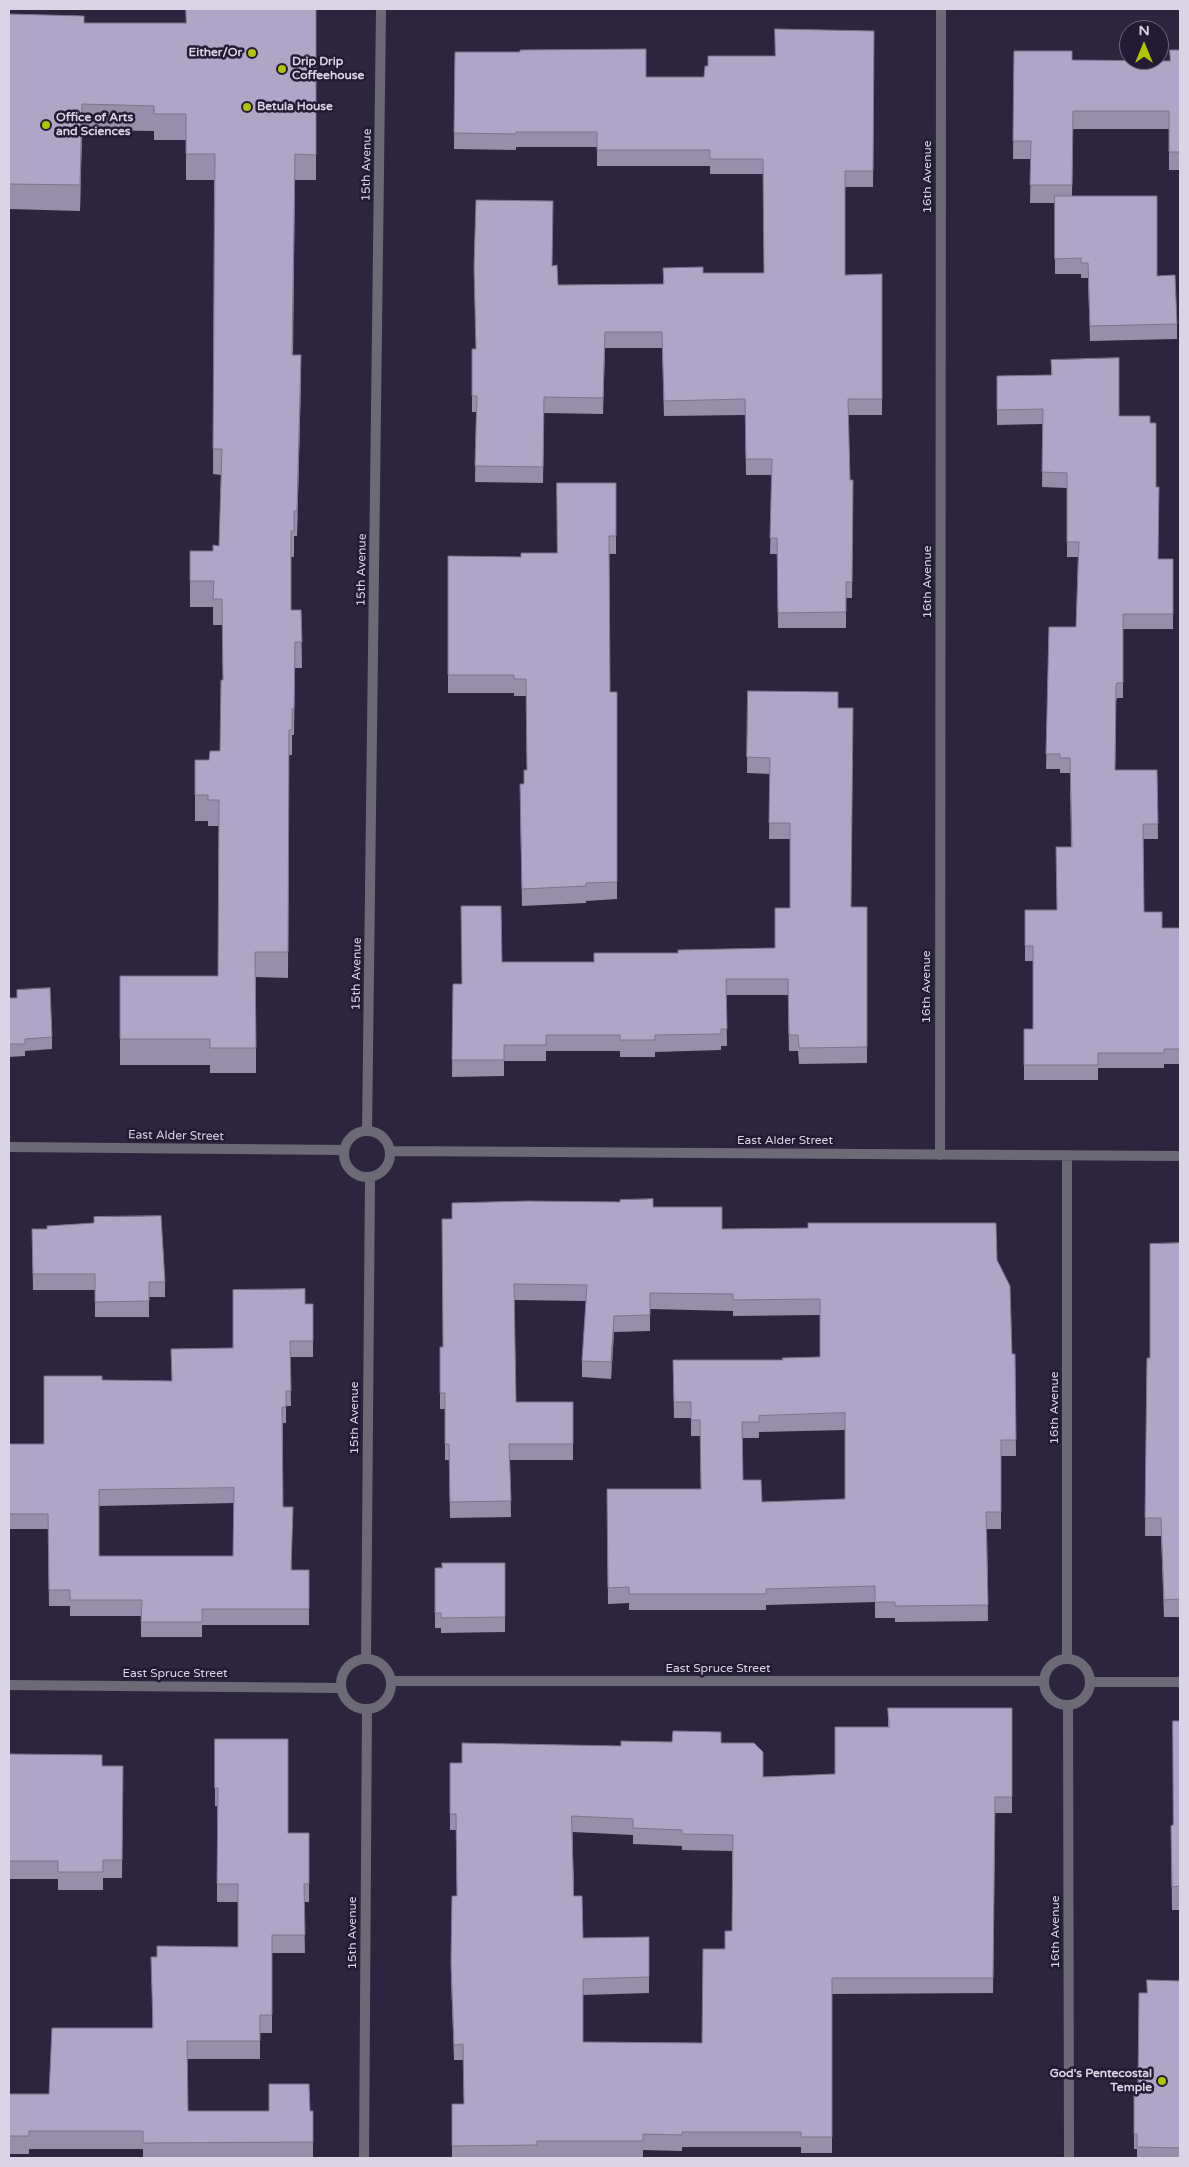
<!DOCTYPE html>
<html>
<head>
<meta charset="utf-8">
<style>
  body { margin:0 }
  #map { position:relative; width:1189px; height:2167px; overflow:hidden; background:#2d253f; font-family:"Varela Round",sans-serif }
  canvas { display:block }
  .frame { position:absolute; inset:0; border:10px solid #d9d4e6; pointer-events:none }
  .north { position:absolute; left:1119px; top:20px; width:50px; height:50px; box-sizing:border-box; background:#231b35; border:1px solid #6c657c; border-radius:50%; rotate:0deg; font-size:14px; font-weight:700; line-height:20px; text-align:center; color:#d9d4e6 }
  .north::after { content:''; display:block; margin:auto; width:18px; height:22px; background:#b0c503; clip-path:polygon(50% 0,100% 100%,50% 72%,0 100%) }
</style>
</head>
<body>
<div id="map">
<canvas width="1189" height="2167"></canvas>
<div class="frame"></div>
<div class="north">N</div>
</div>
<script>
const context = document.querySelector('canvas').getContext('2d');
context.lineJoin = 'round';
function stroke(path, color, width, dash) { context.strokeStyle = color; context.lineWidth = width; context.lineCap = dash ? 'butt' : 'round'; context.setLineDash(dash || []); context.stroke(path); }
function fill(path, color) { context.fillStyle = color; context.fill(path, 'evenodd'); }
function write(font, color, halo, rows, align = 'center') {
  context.font = font + ' "Varela Round",sans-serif'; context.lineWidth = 5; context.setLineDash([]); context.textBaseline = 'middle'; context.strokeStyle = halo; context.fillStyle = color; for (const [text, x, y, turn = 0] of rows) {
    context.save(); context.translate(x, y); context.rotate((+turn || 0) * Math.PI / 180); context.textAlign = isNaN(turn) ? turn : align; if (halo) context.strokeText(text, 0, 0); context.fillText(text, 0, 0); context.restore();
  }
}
stroke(new Path2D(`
  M344 1154a23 23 0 1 1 46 0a23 23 0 1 1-46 0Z
  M367,1131L381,9
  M9,1147L344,1150
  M390,1151L1180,1156
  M940,1155L941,9
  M341 1684a25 25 0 1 1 50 0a25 25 0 1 1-50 0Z
  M366,1659L370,1178
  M1067,1659V1156
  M1044 1682a23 23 0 1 1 46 0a23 23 0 1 1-46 0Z
  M391,1681H1044
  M1090,1682H1180
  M9,1685L341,1688
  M1068,1705L1069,2158
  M364,2158L367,1709`), '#6d6a77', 10);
fill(new Path2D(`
  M316,9V180H295L293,355L301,380L297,536H294V557H291V610H301L302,668H295L294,735H292V755H289L288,978L256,977V1073H210V1065H120V976H218L219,826H208V821H195V760H209L220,751L223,680L222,625H213V607H190V551H213L219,546L221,475L213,474L214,180H186V140H154V131L82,130L80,211L9,209V14L84,23H186Z
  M874,31L873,187H845V275L882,274V415H848L850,480L853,496L852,598H846V628H778L777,554H770L772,475H746L745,415L664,416L662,348H605L603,414L544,413L543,483L475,482L476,412H472V396L476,349L553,266L558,285L663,284V268L703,273H764L763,174H710V166H597V147H516V150L454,149L455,52L646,77H704L775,56Z
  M1180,50V170H1169V129H1073L1072,196L1157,276L1177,324V339L1090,341L1088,278H1081V274H1055V203H1030L1031,159H1013L1014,51L1072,60L1170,61Z
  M1051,360L1119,416L1150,423L1156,487L1158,559H1173V629H1123V698H1117L1116,701L1115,770H1157L1158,839H1143L1144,912L1162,928H1180V1064H1164V1068H1098V1080H1024V1029H1033V961H1025V910H1057L1071,847L1070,773H1060V769H1046L1049,627H1076L1078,557H1067V488L1042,487L1043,424L997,425V376L1051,375Z
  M616,483V554H609L610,692H617V899L586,901V903L522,906L520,802L524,784L527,770L526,696H514V693H448V556L521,557L557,553Z
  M748,691L838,708L851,907H867V1063L799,1064L798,1051H789L788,995H726L727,1046H721V1050L655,1052V1057H620V1051H546V1061H504V1076L452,1077L453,984H462L502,962H594L678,953L775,948L790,908V839H769L770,774L747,773Z
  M17,990L52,1037V1049L25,1051V1056L9,1057V998H17Z
  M452,1203L653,1207L722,1229L997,1260L1012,1354H1015L1016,1456H1001V1529H987L988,1621L895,1622V1618H875V1602L766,1605V1610H629V1603L608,1604L607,1489H701L700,1436H691V1418H674L673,1360H783L820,1357V1315L733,1316V1311L650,1309V1331L614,1332L611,1379L582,1377V1361L586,1301L514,1300L516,1402H573V1460H510L511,1517L450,1518L449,1460H445V1409H440V1347H443L452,1219ZM845,1430V1499L762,1502L743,1480L742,1438H759V1432Z
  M32,1229L165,1282V1297H149V1317H95V1290H33Z
  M1180,1243V1617H1164L1161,1536H1145L1147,1358H1150Z
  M305,1304H313V1357H290L291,1406H286V1423H283V1507L292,1570H309V1625H202V1637H141V1616H70V1606H49L48,1529H9V1444H44L102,1380L171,1381L233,1348ZM234,1503L233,1556H99V1506Z
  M505,1563V1632L441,1633V1628H435V1568Z
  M888,1708H1012V1813H995L993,1993L832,1994V2153H801V2147H682V2151L643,2150V2157H537V2158H452V2104H464L463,2060H454L451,1979L452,1896H457L456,1830H450V1763H462L621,1746L672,1742L721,1743L763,1777L835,1774L888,1727ZM572,1832L633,1835V1844L682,1846V1850L732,1851V1931L725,1949L702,2043L583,2042V1995L649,1993V1937L583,1938L574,1896Z
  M1180,1721V1910H1172L1171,1826L1173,1825Z
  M215,1739L288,1833H309V1902H304L305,1953H272V2033H260V2059H187L188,2111H313V2158H143V2149H29V2154H9V2094H49L152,2028L157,1957L238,1947V1902H217V1806H215Z
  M9,1754L102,1766H123L122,1878H103V1890H58V1879H9Z
  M1180,1981V2158H1137V2149H1134V2084H1138L1147,1993Z`), '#968fab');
fill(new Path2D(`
  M82,104V130L80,211V185Z
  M301,355V380L297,536V511Z
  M614,1316V1332L611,1379V1362Z`), '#7a748b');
const building = new Path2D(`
  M186,9H316V155L295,154L292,355H301L297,511H294V531H291V610H301L302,642H295L294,709H292V730H289L288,952H255L256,1048H210V1039H120V976H218L219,800H208V795H195V760H209L210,751H220L221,680H223L222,599H213L214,581H190V551H213V545L219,546L222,449H213L215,154H186V114H154V106L82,104L80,185L9,184V14L84,16V23H186Z
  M775,29L874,31L873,171H845V275L882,274V399H848L850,480H853L852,582H846V612L778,613L777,538H770L772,459H746L745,399L664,401L662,332H605L603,398L544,397L543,467L475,466L477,396H472V349H476L474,267L476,200L553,201L552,266L557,265L558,285L664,284L663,268L703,267V273H764L763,159H710V150H597V132H516V134L454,133L455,52H520V50L646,49V77H704L705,66H708V56H775Z
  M1170,50H1180V152H1169V111H1073L1072,185H1030L1031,141H1013L1014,51H1072V60L1170,61Z
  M1055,196H1157V276L1175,275L1177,324L1090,326L1088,263H1081V258L1055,259Z
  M1119,358V416H1150V423H1156V487H1159L1158,559H1173V614H1123V683H1117L1116,686L1115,770H1157L1158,824H1143L1144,912H1162V928H1180V1049H1164V1053H1098V1065H1024V1029H1033V946H1025V910H1057L1056,847H1072L1070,758H1060V754H1046L1049,627H1076L1079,542H1067V473L1042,472L1043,409L997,410V376L1052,375L1051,360Z
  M557,483H616V536H609L610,692H617V882L586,883V886L522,889L520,784H524V770H527L526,679H514V675H448V556L521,557V553H557Z
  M748,691L838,692V708H853L851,907H867V1047L799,1048L798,1035H789L788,979H726L727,1029H721V1034L655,1035V1040H620V1035H546V1045H504V1060H452L453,984H462L461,906H501L502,962H594V953H678V950L775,948V908H790V823H769L770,758L747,757Z
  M50,988L52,1037L25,1039V1044H9V998H17V990Z
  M653,1199V1207H722V1229L808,1228V1223H996L997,1260L1010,1286L1012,1354H1015L1016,1440H1001V1512H986L988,1605L895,1606V1602H875V1586L766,1589V1594H629V1587L608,1588L607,1489H701L700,1420H691V1402H674L673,1360H783L782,1358L820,1357V1299L733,1300V1294L650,1293V1315L614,1316L611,1362L582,1361L587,1285L514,1284L516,1402H573V1444H509L511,1501L450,1502L449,1444H445V1393H440V1347H443L442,1219H452V1203L528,1201L620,1202V1200ZM845,1413V1499L762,1502L761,1480H743L742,1422H759V1416Z
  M161,1216L165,1282H149V1301L95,1302V1274H33L32,1229H47V1226L94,1223V1217Z
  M1180,1243V1599L1164,1600L1161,1518H1145L1147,1358H1150V1244Z
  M305,1289V1304H313V1341H290L291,1391H286V1407H282L283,1507H293L291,1570H309V1609H202V1622H141L142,1600H70V1590H49L48,1514H9V1444H44V1376H102V1380L172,1381L171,1349L233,1348V1290ZM234,1488L233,1556H99V1490Z
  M442,1563H505V1617L441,1618V1613H435V1568H442Z
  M888,1708H1012V1797H995L993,1978H832V2137H801V2132H682V2135L643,2134V2141H537V2145L452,2146V2104H464L463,2044L454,2045L451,1963L452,1896H457L456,1814H450V1763H462V1743L621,1746V1741L672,1742L673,1731L721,1732V1743H754L763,1752V1777L835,1774V1727H889ZM572,1816L633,1819V1828L682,1830V1834L733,1835L732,1931H725V1949H703L702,2043L583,2042V1979L649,1977V1937L583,1938L582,1896H574Z
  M1173,1721H1180V1886L1172,1887L1171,1826L1173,1825Z
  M215,1739H288V1833H309V1884H304L305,1935H272V2015H260V2041H187L188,2111H269V2084H309L310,2111H313V2142L143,2143V2131H29V2136H9V2094H49L52,2028H153L151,1957H157V1946L238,1947V1884H217L218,1788H215Z
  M9,1754L102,1755V1766H123L122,1860H103V1872H58V1861H9Z
  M1147,1980L1180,1981V2148L1137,2147V2134H1134V2084H1138L1139,1993H1147Z`);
fill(building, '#afa6c7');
stroke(building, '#7a748b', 1);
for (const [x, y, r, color] of [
  [252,53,5,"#b0c503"],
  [282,69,5,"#b0c503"],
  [247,107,5,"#b0c503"],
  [46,125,5,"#b0c503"],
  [1162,2081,5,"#b0c503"]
]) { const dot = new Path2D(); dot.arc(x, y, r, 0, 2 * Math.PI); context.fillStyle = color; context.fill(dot); stroke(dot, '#231b35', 2); }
write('bold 12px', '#d9d4e6', '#231b35', [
  ["Either/Or",242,53,"right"],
  ["Drip Drip",292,62],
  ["Coffeehouse",292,76],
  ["Betula House",257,107],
  ["Office of Arts",56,118],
  ["and Sciences",56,132],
  ["God's Pentecostal",1152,2074,"right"],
  ["Temple",1152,2088,"right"]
], 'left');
write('12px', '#d9d4e6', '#231b35', [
  ["15th Avenue",367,165,-89],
  ["16th Avenue",928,177,-90],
  ["15th Avenue",362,570,-89],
  ["16th Avenue",928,582,-90],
  ["15th Avenue",357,974,-89],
  ["16th Avenue",927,987,-90],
  ["East Alder Street",176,1136,1],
  ["East Alder Street",785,1141],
  ["16th Avenue",1055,1408,-90],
  ["15th Avenue",355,1418,-90],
  ["East Spruce Street",718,1669],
  ["East Spruce Street",175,1674],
  ["16th Avenue",1056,1932,-90],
  ["15th Avenue",353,1933,-90]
]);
</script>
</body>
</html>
